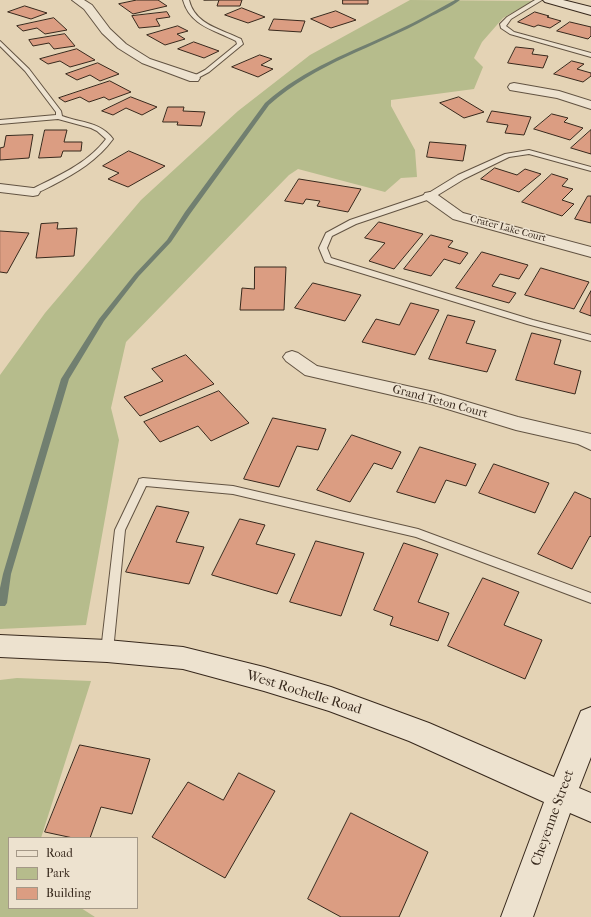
<!DOCTYPE html>
<html>
<head>
<meta charset="utf-8">
<style>
  body { margin:0 }
  #map { position:relative; width:591px; height:917px; overflow:hidden; background:#e4d3b5; font-family:"IM FELL French Canon",serif }
  canvas { display:block }
  .legend { position:absolute; left:8px; top:837px; width:130px; height:72px; box-sizing:border-box; background:#ede2cf; border:1px solid #a49887; margin:0; padding:5px 7px; list-style:none; font-size:12px; color:#37281c }
  .legend li { display:flex; align-items:center; gap:8px; height:20px }
  .legend b { width:20px; border:1px solid #a49887 }
</style>
</head>
<body>
<div id="map">
<canvas width="591" height="917"></canvas>
<ul class="legend">
<li><b style="height:5px;background:#ede2cf"></b>Road</li>
<li><b style="height:11px;background:#b6bc8c"></b>Park</li>
<li><b style="height:11px;background:#db9d82"></b>Building</li>
</ul>
</div>
<script>
const context = document.querySelector('canvas').getContext('2d');
context.lineJoin = 'round';
function fill(path, color) { context.fillStyle = color; context.fill(path, 'evenodd'); }
function stroke(path, color, width, dash) { context.strokeStyle = color; context.lineWidth = width; context.lineCap = dash ? 'butt' : 'round'; context.setLineDash(dash || []); context.stroke(path); }
function write(font, color, halo, rows, align = 'center') {
  context.font = font + ' "IM FELL French Canon",serif'; context.lineWidth = 3; context.setLineDash([]); context.textBaseline = 'middle'; context.strokeStyle = halo; context.fillStyle = color; for (const [text, x, y, turn = 0] of rows) {
    context.save(); context.translate(x, y); context.rotate((+turn || 0) * Math.PI / 180); context.textAlign = isNaN(turn) ? turn : align; if (halo) context.strokeText(text, 0, 0); context.fillText(text, 0, 0); context.restore();
  }
}
fill(new Path2D(`
  M410,0L533,1L503,18L482,42L474,58L483,67L474,89L391,100V106L415,150L417,177L401,178L385,192L298,169L289,175L126,342L111,408L119,440L86,625L0,629V375L45,313L141,200L238,111L310,55Z
  M17,678L91,681L41,838H9V908H81L95,917H0V680Z`), '#b6bc8c');
fill(new Path2D(`
  M455,0H460C451,7 439,12 428,18C374,48 316,63 269,105L190,214L171,242L139,276L104,321L69,379L11,574L7,603L5,606H0V588L3,574L61,379L99,319L135,274L167,240L185,212L265,103C306,67 350,53 398,30C418,21 436,10 455,0Z`), '#717f70');
const building = new Path2D(`
  M137,0H158L167,6L133,14L119,4Z
  M204,0H242L240,6H217L219,0Z
  M343,0H368V4H343Z
  M25,6L47,13L31,19L8,12Z
  M242,8L265,17L248,23L225,15Z
  M336,11L356,20L331,28L311,19Z
  M167,12L170,17L156,19L160,26L139,28L132,16Z
  M535,12L549,16L547,17L561,21L550,28L538,25L534,27L518,22Z
  M54,18L67,30L45,34L37,28L23,31L17,26Z
  M274,19L305,21L301,32L269,30Z
  M570,22L591,27V36L588,39L557,31Z
  M178,26L188,31L177,34L185,39L165,45L147,35Z
  M65,34L75,46L54,49L49,43L33,46L29,40Z
  M194,42L219,51L204,58L178,49Z
  M516,47L534,49L532,54L548,56L543,68L508,63Z
  M77,49L95,60L70,67L60,61L48,64L40,59Z
  M260,55L272,59L261,65L273,69L258,77L232,67Z
  M572,61L584,64L577,69L591,73V76L583,82L554,74Z
  M98,63L119,74L100,81L90,75L77,80L66,74Z
  M110,81L131,92L109,100L104,97L89,102L80,97L65,102L59,98Z
  M131,97L157,107L142,115L126,108L113,115L102,111Z
  M459,97L484,112L464,118L440,103Z
  M168,107H184L183,111L205,112L201,126L177,125L178,122H163Z
  M492,111L531,117L524,135L505,133L508,125L487,122Z
  M552,114L568,118L564,122L583,128L570,140L534,129Z
  M45,130H67L64,142H82L81,151H63L61,157L39,158Z
  M591,130V154L571,148Z
  M33,135L29,158L0,160V148L4,147L6,136Z
  M430,142L466,145L463,161L427,157Z
  M129,151L165,166L128,187L108,179L119,173L103,166Z
  M495,168L517,175L525,169L541,174L519,192L481,179Z
  M552,174L568,179L562,186L573,189L562,200L574,204L562,216L522,202Z
  M299,179L361,189L348,212L317,206L320,201L306,199L303,204L285,201Z
  M588,196H591V223L575,219Z
  M379,222L423,234L394,269L369,261L385,243L365,238Z
  M58,223L57,229L77,228L74,256L36,258L41,224Z
  M0,231L29,233L7,273L0,272Z
  M431,235L453,241L448,247L468,253L460,264L444,259L431,276L404,269Z
  M482,252L528,265L519,279L500,274L492,286L516,293L509,303L456,288Z
  M255,267H286L284,310H240L242,288L254,289Z
  M541,268L589,282L574,309L525,295Z
  M313,283L361,295L345,321L295,308Z
  M591,291V316L580,312Z
  M411,303L439,310L415,355L362,342L376,319L399,325Z
  M448,315L475,321L466,343L496,350L487,372L429,359Z
  M532,333L561,340L554,364L581,371L575,394L516,380Z
  M186,355L214,384L140,416L124,397L163,381L152,369Z
  M219,391L249,423L211,441L198,426L160,442L144,422Z
  M273,418L326,429L318,450L297,446L279,487L244,479Z
  M352,435L401,452L392,469L374,463L350,502L317,490Z
  M420,447L476,464L466,486L446,480L435,503L397,492Z
  M494,464L549,483L535,513L479,493Z
  M575,492L591,499V537L590,536L572,569L538,554Z
  M157,506L189,512L176,542L204,547L189,584L126,572Z
  M240,519L265,525L256,544L295,554L277,594L212,575Z
  M316,541L364,553L341,616L290,602Z
  M404,543L438,554L418,602L449,613L438,641L390,625L393,617L374,610Z
  M483,578L519,592L504,625L542,640L525,679L448,646Z
  M80,745L150,759L132,814L101,807L90,838H73L45,832Z
  M239,773L275,791L225,878L152,837L188,782L223,800Z
  M351,813L428,852L399,917H341L308,899Z`);
fill(building, '#db9d82');
stroke(building, '#37281c', 1);
const lane = new Path2D(`
  M183,0H189C195,25 221,29 241,39L243,44L209,72L194,80L192,79V77L205,70L237,44L236,41C215,30 190,26 183,0Z
  M535,0H542L511,19L506,26L514,32L591,53V57L510,34L501,28L500,24L507,17Z
  M0,41L29,69L61,111L62,116C81,123 101,122 113,139C98,160 76,173 53,185C47,188 40,192 33,194H30V190C58,176 87,164 106,139L97,131L91,128L58,119L0,124V120L56,115V112L25,71L0,46Z
  M529,150L591,167V171L529,154L509,157L464,179L433,198L356,224L332,236L327,248L331,258L533,320L591,335V341L527,324L325,262L324,260L319,248L326,233L350,220L427,194L458,175L505,154Z
  M143,478L233,486L418,529L591,593V603L416,537L233,494L146,486L125,530L113,651L111,655L107,656L103,655L101,651L115,530L138,482L139,479Z`);
const street = new Path2D(`
  M72,0H84L92,5L110,29L126,44L150,59L198,75L200,78L198,81H190L142,63L118,48L102,33L84,9Z
  M514,83L559,91L591,101V109L557,98L510,90L508,87L510,84Z
  M0,184L33,188L38,189L40,192L38,195L33,196L0,192Z
  M430,192L435,193L463,213L591,247V257L453,219L425,199L423,196L425,193Z
  M292,351L298,353L317,366L434,392L518,417L591,434V450L578,444L516,430L431,404L305,375L286,361L283,357L286,353Z`);
const secondary = new Path2D(`
  M543,0H563L591,7V15L545,2Z
  M0,635L107,640L183,647L264,667L331,687L429,723L554,777L581,711L591,707V757L579,788L591,793V822L570,813L533,917H501L544,802L409,741L329,711L264,691L183,669L107,662L0,657Z`);
stroke(lane, '#625342', 2);
stroke(street, '#625342', 2);
stroke(secondary, '#37281c', 2);
fill(lane, '#ede2cf');
fill(street, '#ede2cf');
fill(secondary, '#ede2cf');
write('10px', '#37281c', '#ede2cf', [
  ["Crater Lake Court",508,229,15]
]);
write('12px', '#37281c', '#ede2cf', [
  ["Grand Teton Court",440,402,15]
]);
write('14px', '#37281c', '#ede2cf', [
  ["West Rochelle Road",304,693,17],
  ["Cheyenne Street",553,818,-70]
]);
</script>
</body>
</html>
